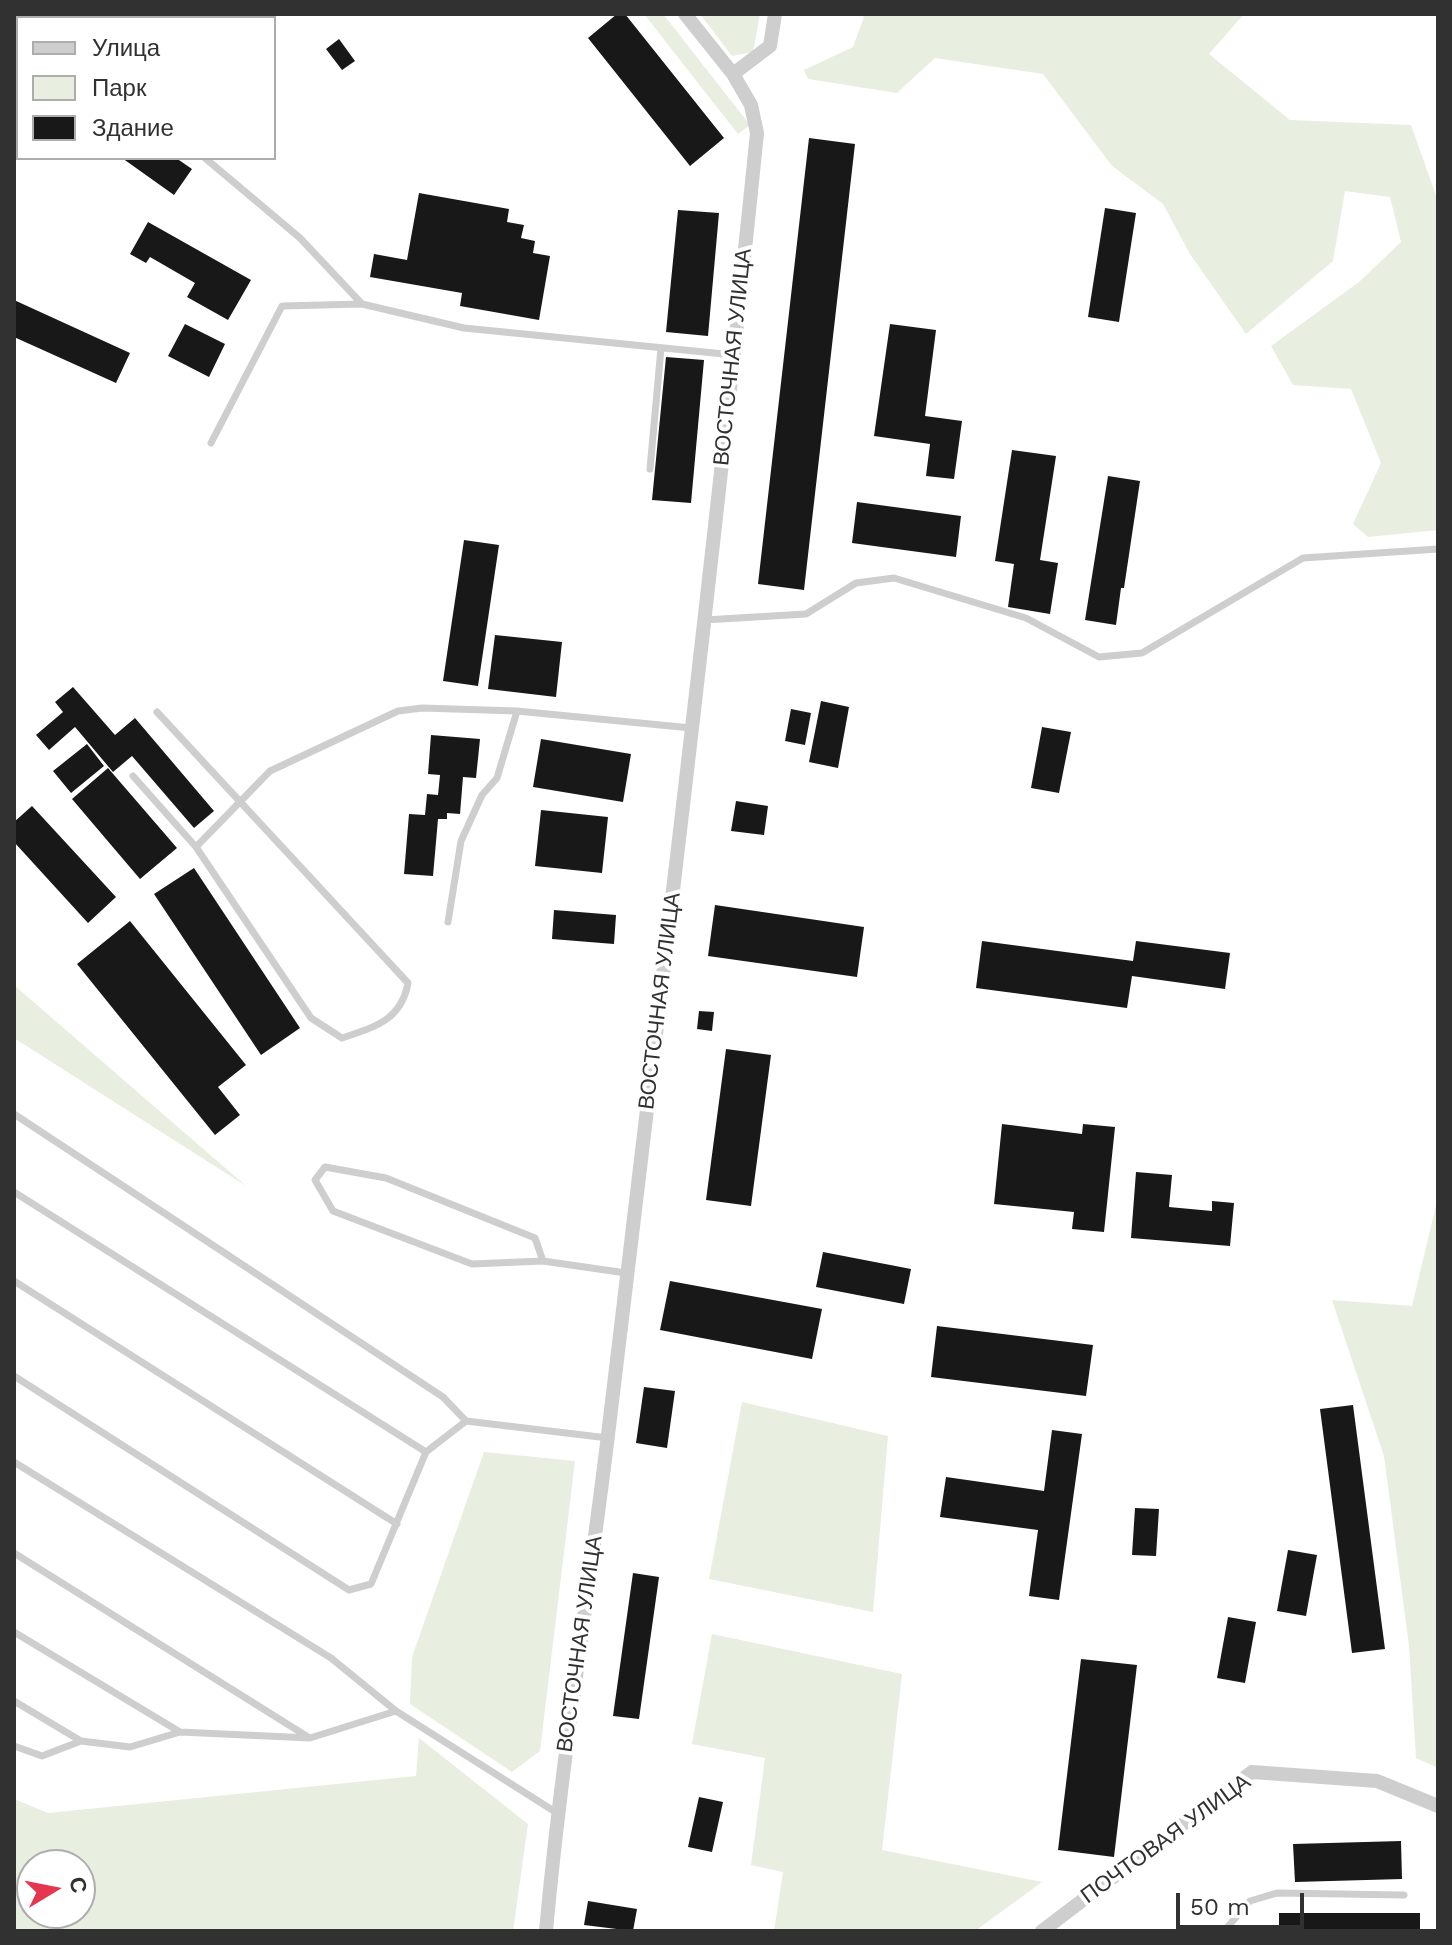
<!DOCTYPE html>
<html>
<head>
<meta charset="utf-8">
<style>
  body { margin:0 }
  #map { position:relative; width:1452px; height:1945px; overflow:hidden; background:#fff; font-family:"Work Sans",sans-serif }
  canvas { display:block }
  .frame { position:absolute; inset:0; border:16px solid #313131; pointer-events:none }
  .legend { position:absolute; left:16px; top:16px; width:260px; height:144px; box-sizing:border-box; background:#fff; border:2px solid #adadad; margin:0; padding:10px 14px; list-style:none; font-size:24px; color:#313131 }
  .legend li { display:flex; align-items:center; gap:16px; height:40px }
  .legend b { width:40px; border:2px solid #adadad }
  .north { position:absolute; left:16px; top:1849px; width:80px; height:80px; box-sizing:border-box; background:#fff; border:2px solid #adadad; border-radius:50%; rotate:80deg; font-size:22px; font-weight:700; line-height:32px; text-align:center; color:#313131 }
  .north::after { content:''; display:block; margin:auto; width:28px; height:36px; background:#e53650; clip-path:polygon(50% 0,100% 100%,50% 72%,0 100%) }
  .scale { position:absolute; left:1176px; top:1893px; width:128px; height:36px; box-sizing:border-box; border:4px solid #313131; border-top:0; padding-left:10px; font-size:24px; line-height:28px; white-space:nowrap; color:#313131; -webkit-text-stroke:6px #fff; paint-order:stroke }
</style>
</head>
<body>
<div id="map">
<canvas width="1452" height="1945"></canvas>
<div class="frame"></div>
<ul class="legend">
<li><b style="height:10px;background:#cecece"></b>Улица</li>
<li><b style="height:22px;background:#e8eee0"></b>Парк</li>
<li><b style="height:22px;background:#181818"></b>Здание</li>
</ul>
<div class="north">С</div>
<div class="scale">50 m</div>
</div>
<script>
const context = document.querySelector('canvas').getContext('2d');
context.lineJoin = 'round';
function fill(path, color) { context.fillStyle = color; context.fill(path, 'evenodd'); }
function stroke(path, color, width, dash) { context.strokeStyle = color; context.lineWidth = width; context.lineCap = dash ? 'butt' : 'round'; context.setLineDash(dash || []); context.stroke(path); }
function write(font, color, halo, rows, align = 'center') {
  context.font = font + ' "Work Sans",sans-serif'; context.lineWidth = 8; context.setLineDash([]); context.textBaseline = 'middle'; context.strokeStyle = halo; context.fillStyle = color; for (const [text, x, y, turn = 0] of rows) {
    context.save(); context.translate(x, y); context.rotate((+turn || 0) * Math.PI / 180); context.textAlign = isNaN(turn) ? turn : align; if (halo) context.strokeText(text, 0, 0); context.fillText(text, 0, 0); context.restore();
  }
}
fill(new Path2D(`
  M644,14H663L750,125L738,134Z
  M700,14H760L753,52L732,56Z
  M859,14H1244L1209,54L1290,120L1411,125L1438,201V530L1368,537L1353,524L1381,463L1351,389L1293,385L1271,346L1359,282L1401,242L1390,197L1345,191L1333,261L1246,334L1190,254L1163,204L1112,166L1043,74L935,58L897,93L808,79L804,70L853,47L864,17Z
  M14,985L246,1186L14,1038Z
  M1438,1197V1768L1416,1758L1409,1646L1384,1456L1332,1300L1412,1306Z
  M742,1402L888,1436L873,1612L709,1579Z
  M484,1452L575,1461L540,1751L512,1772L410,1704L412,1657Z
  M712,1634L902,1674L882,1850L1042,1882L975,1931H774L783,1872L751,1865L765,1758L692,1744Z
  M419,1738L528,1824L513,1931H14V1799L48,1813L416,1776ZM32,1865H80V1913H32Z`), '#e8eee0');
fill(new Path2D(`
  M617,14H625L724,138L690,166L588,38Z
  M339,39L355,61L342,70L326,49Z
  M809,138L855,144L804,590L758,584Z
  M122,158H176L192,169L174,195Z
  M419,193L509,209L507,222L524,225L521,238L535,241L533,253L550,256L539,320L460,306L462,293L370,277L374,254L407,260Z
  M1105,208L1136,213L1119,322L1088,317Z
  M678,210L719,213L708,336L666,332Z
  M148,222L251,280L228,320L187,297L195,283L150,257L146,263L130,254Z
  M14,300L130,353L116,383L14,337Z
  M185,324L225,344L209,377L168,356Z
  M890,324L936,330L925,416L962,421L954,479L926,476L930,444L874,436Z
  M666,357L704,360L691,503L652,500Z
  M1012,450L1056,456L1040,560L1058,563L1050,614L1008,607L1014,564L995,561Z
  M1108,476L1140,481L1124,588H1121L1116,625L1085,620Z
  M857,502L961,516L956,557L852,543Z
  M464,540L499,545L478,686L443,681Z
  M495,635L562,642L556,697L488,689Z
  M73,687L115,735L135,718L214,811L194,828L132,756L113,772L75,727L49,750L36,735L63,712L55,702Z
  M821,701L849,707L838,768L809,762Z
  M791,709L811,713L805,745L785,741Z
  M1042,727L1071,732L1059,793L1031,788Z
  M431,735L480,739L476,778L463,777L460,814L447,813V819H438L433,876L404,874L409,814L425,815L427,794L438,795L440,775L428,774Z
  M541,739L631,754L623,802L533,787Z
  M87,744L104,766L71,793L53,771Z
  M108,768L177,848L140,879L72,799Z
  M736,801L768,806L764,835L731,831Z
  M32,806L116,897L88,923L14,842V822Z
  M541,810L608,817L602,873L535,866Z
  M194,868L300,1028L261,1055L154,894Z
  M715,905L864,927L857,977L708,956Z
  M554,910L616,915L614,944L552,939Z
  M130,921L246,1065L218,1087L240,1115L215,1135L77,964Z
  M982,941L1133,961L1136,941L1230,953L1225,989L1132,976L1127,1008L976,988Z
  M699,1011L714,1012L712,1031L697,1029Z
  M726,1049L771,1055L751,1206L706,1200Z
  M1002,1124L1082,1134L1083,1124L1115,1127L1104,1232L1072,1229L1074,1212L994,1204Z
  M1136,1172L1172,1175L1169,1207L1212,1211V1201L1234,1203L1230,1246L1131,1238Z
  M823,1252L911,1269L904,1304L816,1287Z
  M670,1281L822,1309L812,1359L660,1330Z
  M937,1326L1093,1345L1086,1396L931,1377Z
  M644,1387L675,1391L667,1448L636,1443Z
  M1353,1405L1385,1649L1352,1653L1320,1409Z
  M1052,1430L1082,1434L1059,1600L1029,1596L1038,1530L940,1517L946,1477L1044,1491Z
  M1135,1508L1159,1509L1156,1556L1132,1555Z
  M1288,1550L1317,1555L1306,1616L1277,1611Z
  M633,1573L659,1577L639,1719L613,1716Z
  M1228,1617L1256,1622L1245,1683L1217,1678Z
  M1081,1659L1137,1665L1114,1857L1058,1850Z
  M699,1797L723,1802L712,1852L688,1847Z
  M1401,1841L1402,1879L1295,1882L1293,1844Z
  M588,1901L637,1909L633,1931L584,1925Z
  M1279,1913H1420V1931H1279Z`), '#181818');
stroke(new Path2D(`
  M205,158L300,238L362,304
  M211,443L282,306L362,304L464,328L734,355
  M650,469L661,348
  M704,620L806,614L856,583L894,578L1026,618L1099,657L1142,653L1303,558L1438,549
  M157,712L408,983C401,1021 374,1027 342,1038L311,1018L196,847L270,771L398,711L422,708L517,711L691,728
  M133,776L196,847
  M448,922L461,841L482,795L497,778L517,711
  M14,1114L443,1397L466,1421L608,1438
  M14,1192L426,1452
  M543,1261L535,1238L386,1178L325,1167L315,1180L333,1211L472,1264L543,1261L626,1273
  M14,1281L397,1524
  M14,1376L349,1590L371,1584L426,1452L466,1421
  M14,1462L331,1658L396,1711L557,1813
  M14,1553L308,1737
  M14,1632L180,1732
  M14,1701L81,1741
  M14,1746L42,1756L81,1741L130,1747L180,1732L310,1738L396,1711
  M1224,1931L1250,1901L1277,1893L1404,1895`), '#cecece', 7);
stroke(new Path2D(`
  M733,74L770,46L775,14
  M546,1931C561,1765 588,1600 608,1435C660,1001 713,567 757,133L751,105L733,74L685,14
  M1042,1931L1252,1772L1377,1781L1438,1806`), '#cecece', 14);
write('22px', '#313131', '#fff', [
  ["ВОСТОЧНАЯ УЛИЦА",733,357,-84],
  ["ВОСТОЧНАЯ УЛИЦА",660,1001,-83],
  ["ВОСТОЧНАЯ УЛИЦА",580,1644,-82],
  ["ПОЧТОВАЯ УЛИЦА",1166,1839,-36]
]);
</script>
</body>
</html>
